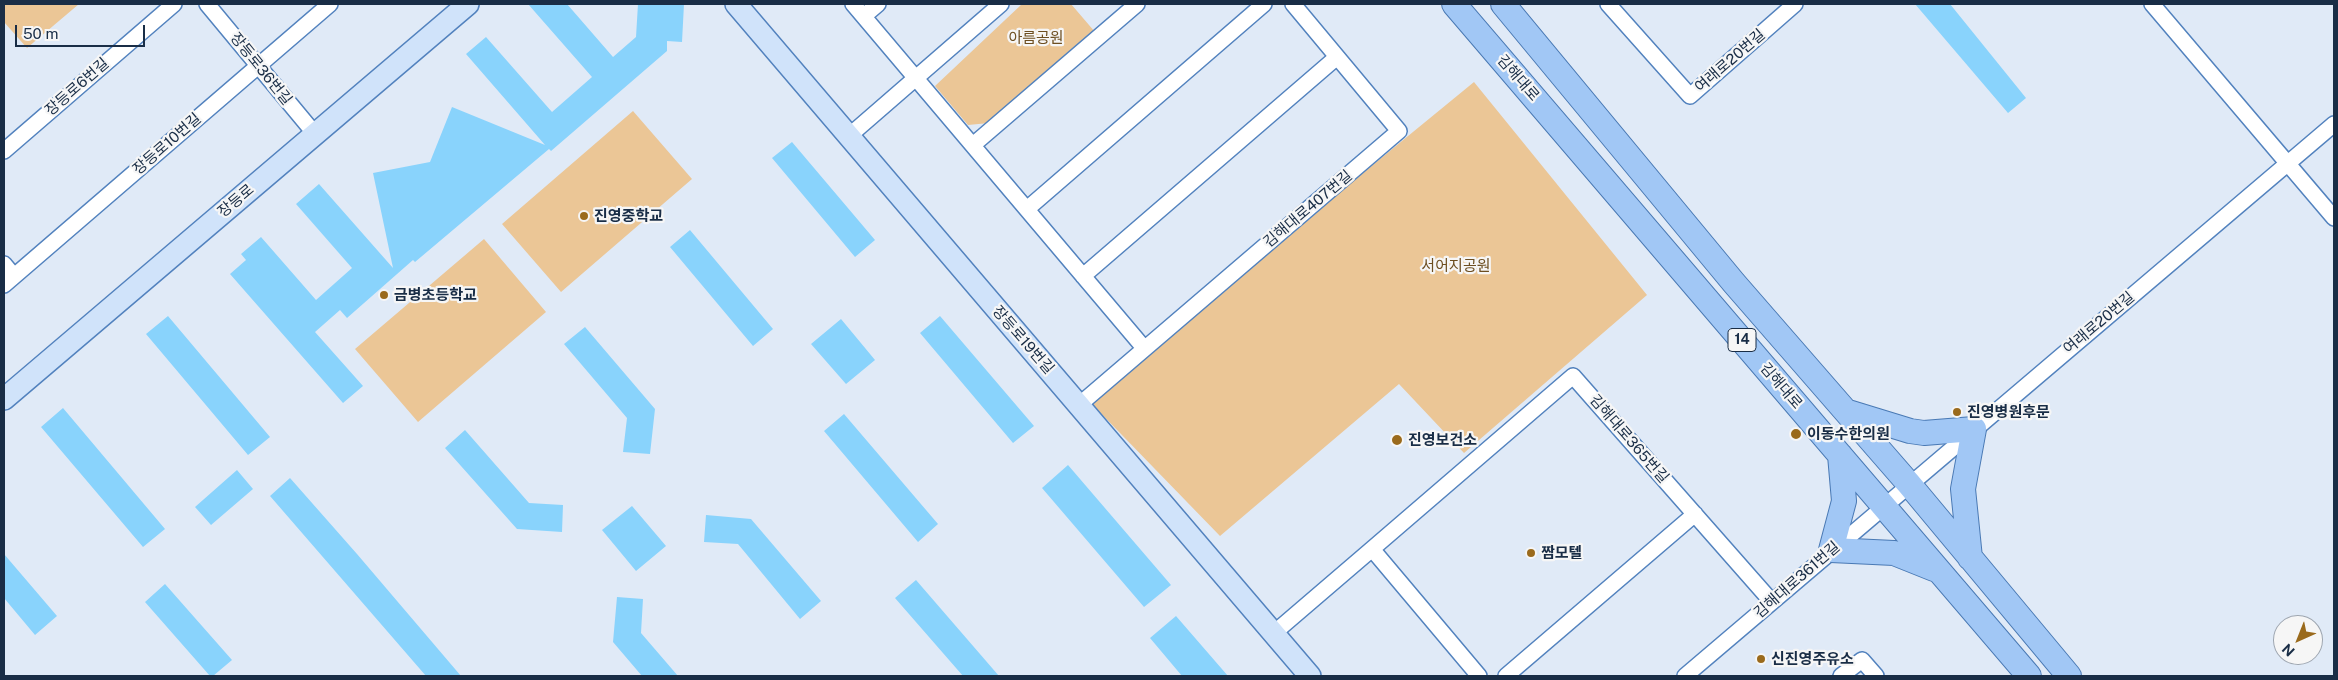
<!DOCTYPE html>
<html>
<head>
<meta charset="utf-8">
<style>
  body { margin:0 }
  #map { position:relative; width:2338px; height:680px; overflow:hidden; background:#e0eaf7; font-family:"Public Sans",sans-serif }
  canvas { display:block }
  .frame { position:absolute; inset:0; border:5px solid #192d46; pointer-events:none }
  .north { position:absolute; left:2273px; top:615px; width:50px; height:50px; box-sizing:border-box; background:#f6f6f6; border:1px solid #9ea6b0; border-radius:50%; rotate:224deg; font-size:14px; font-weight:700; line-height:20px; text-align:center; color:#192d46 }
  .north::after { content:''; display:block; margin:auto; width:18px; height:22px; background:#9a6a1c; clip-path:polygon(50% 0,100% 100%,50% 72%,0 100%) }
  .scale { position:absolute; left:15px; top:25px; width:130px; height:22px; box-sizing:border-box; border:2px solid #192d46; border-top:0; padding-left:6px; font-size:15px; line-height:18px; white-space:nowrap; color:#192d46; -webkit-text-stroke:4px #f6f6f6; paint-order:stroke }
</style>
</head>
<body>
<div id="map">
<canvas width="2338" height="680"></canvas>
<div class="frame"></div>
<div class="north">N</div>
<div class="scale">50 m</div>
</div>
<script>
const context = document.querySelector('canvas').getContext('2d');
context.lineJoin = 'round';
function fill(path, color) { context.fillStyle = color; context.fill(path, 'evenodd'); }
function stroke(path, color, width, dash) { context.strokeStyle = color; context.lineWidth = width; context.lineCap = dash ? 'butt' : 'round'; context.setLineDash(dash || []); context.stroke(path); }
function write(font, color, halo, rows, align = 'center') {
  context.font = font + ' "Public Sans","Noto Sans KR",sans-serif'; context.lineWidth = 4.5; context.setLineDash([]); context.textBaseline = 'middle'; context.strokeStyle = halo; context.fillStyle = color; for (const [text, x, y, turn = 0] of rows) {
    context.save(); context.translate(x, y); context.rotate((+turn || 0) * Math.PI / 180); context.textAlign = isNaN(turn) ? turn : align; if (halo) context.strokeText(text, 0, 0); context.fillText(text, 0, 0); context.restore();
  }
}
fill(new Path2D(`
  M4,4H79L27,48L4,22Z
  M1022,4H1071L1095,32L989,123L968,125L935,86Z
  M1474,82L1647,295L1464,453L1399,384L1220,536L1087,399Z
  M633,111L692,179L561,292L502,224Z
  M484,239L546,312L418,422L355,349Z`), '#ebc696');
fill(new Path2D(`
  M528,4H567L613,57L636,37L638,4H684L682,42L667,41V51L551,151L549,149L415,262L413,260L347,318L340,310L315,332L363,386L343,403L230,274L246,260L241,254L261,237L316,300L352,268L296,204L319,184L393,268L373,173L430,162L452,107L545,145L466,54L486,37L552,112L592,77Z
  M1915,4H1950L2026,98L2008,113Z
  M792,142L875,240L855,257L772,158Z
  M690,230L773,329L753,346L670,247Z
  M168,316L270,437L248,455L146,334Z
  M940,316L1034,426L1013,443L920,333Z
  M841,319L875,360L846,384L811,344Z
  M585,327L655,409L650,454L623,452L627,418L564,344Z
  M63,408L165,529L143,547L41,427Z
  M844,414L938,524L918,542L824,431Z
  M465,430L529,503L563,505L562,532L517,529L445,448Z
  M1068,465L1171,585L1144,607L1042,488Z
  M237,470L253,489L211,525L195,507Z
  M290,478L357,554L461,676H426L270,496Z
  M632,506L666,546L636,571L602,530Z
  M706,515L751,519L821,601L800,619L738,544L704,542Z
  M4,554L57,616L35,635L4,598Z
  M916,580L999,676H963L895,598Z
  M165,584L232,660L213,676H210L145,602Z
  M617,597L643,599L641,633L678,676H642L613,642Z
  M1176,616L1228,676H1182L1150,638Z`), '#89d3fc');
const street = new Path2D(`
  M207,4L315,134
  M853,4L1144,348
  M1608,4L1690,96L1795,4
  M2152,4L2334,218
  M864,16L878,4
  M849,136L1001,4
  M973,145L1137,4
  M4,151L174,4
  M1027,209L1264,4
  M4,264L14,276
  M1083,276L1337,57
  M4,285L330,4
  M1079,405L1399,131L1293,4
  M1274,633L1372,549
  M1479,676L1372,549L1573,376L1772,602
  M1506,676L1695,514
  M1685,676L2334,124
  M1841,676L1862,660L1876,676`);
const secondary = new Path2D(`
  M736,4L1310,676
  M4,399L468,4`);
const primary = new Path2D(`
  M1454,4L2029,676
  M1503,4L1734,283L1909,484L2069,676
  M1848,412L1910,431L1924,433L1974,429L1963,489L1970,558
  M1840,455L1844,501L1831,550L1894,553L1934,569`);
stroke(street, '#5282be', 18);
stroke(secondary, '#5282be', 24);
stroke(primary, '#4979b4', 26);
stroke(street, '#fff', 15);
stroke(secondary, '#d0e3fa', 21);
stroke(primary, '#a1c7f5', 24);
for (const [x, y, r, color] of [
  [584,216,5,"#9a6a1c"],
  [384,295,5,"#9a6a1c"],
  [1957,412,5,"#9a6a1c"],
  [1796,434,6,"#9a6a1c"],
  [1397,440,6,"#9a6a1c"],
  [1531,553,5,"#9a6a1c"],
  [1761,659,5,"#9a6a1c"]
]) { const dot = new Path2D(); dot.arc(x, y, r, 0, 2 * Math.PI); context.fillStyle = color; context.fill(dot); stroke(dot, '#f6f6f6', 2); }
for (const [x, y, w] of [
  [1742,340,28]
]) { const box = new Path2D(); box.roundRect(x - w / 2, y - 11.5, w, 23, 4); context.fillStyle = '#f6f6f6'; context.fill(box); stroke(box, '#192d46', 1); }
write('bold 14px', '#192d46', null, [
  ["14",1742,340]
]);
write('15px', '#6d4e20', '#f6f6f6', [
  ["아름공원",1036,38],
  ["서어지공원",1456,266]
]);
write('15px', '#192d46', '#f6f6f6', [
  ["여래로20번길",1730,61,-41],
  ["장등로36번길",261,69,51],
  ["김해대로",1518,78,49],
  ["장등로6번길",77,87,-41],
  ["장등로10번길",167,144,-41],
  ["장등로",236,201,-40],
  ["김해대로407번길",1308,209,-40],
  ["여래로20번길",2099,323,-40],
  ["장등로19번길",1023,340,49],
  ["김해대로",1781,386,49],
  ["김해대로365번길",1629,439,49],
  ["김해대로361번길",1797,580,-41]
]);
write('bold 15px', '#192d46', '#f6f6f6', [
  ["진영중학교",594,216],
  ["금병초등학교",394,295],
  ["진영병원후문",1967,412],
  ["이동수한의원",1807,434],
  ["진영보건소",1408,440],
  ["짬모텔",1541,553],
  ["신진영주유소",1771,659]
], 'left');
</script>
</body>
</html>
